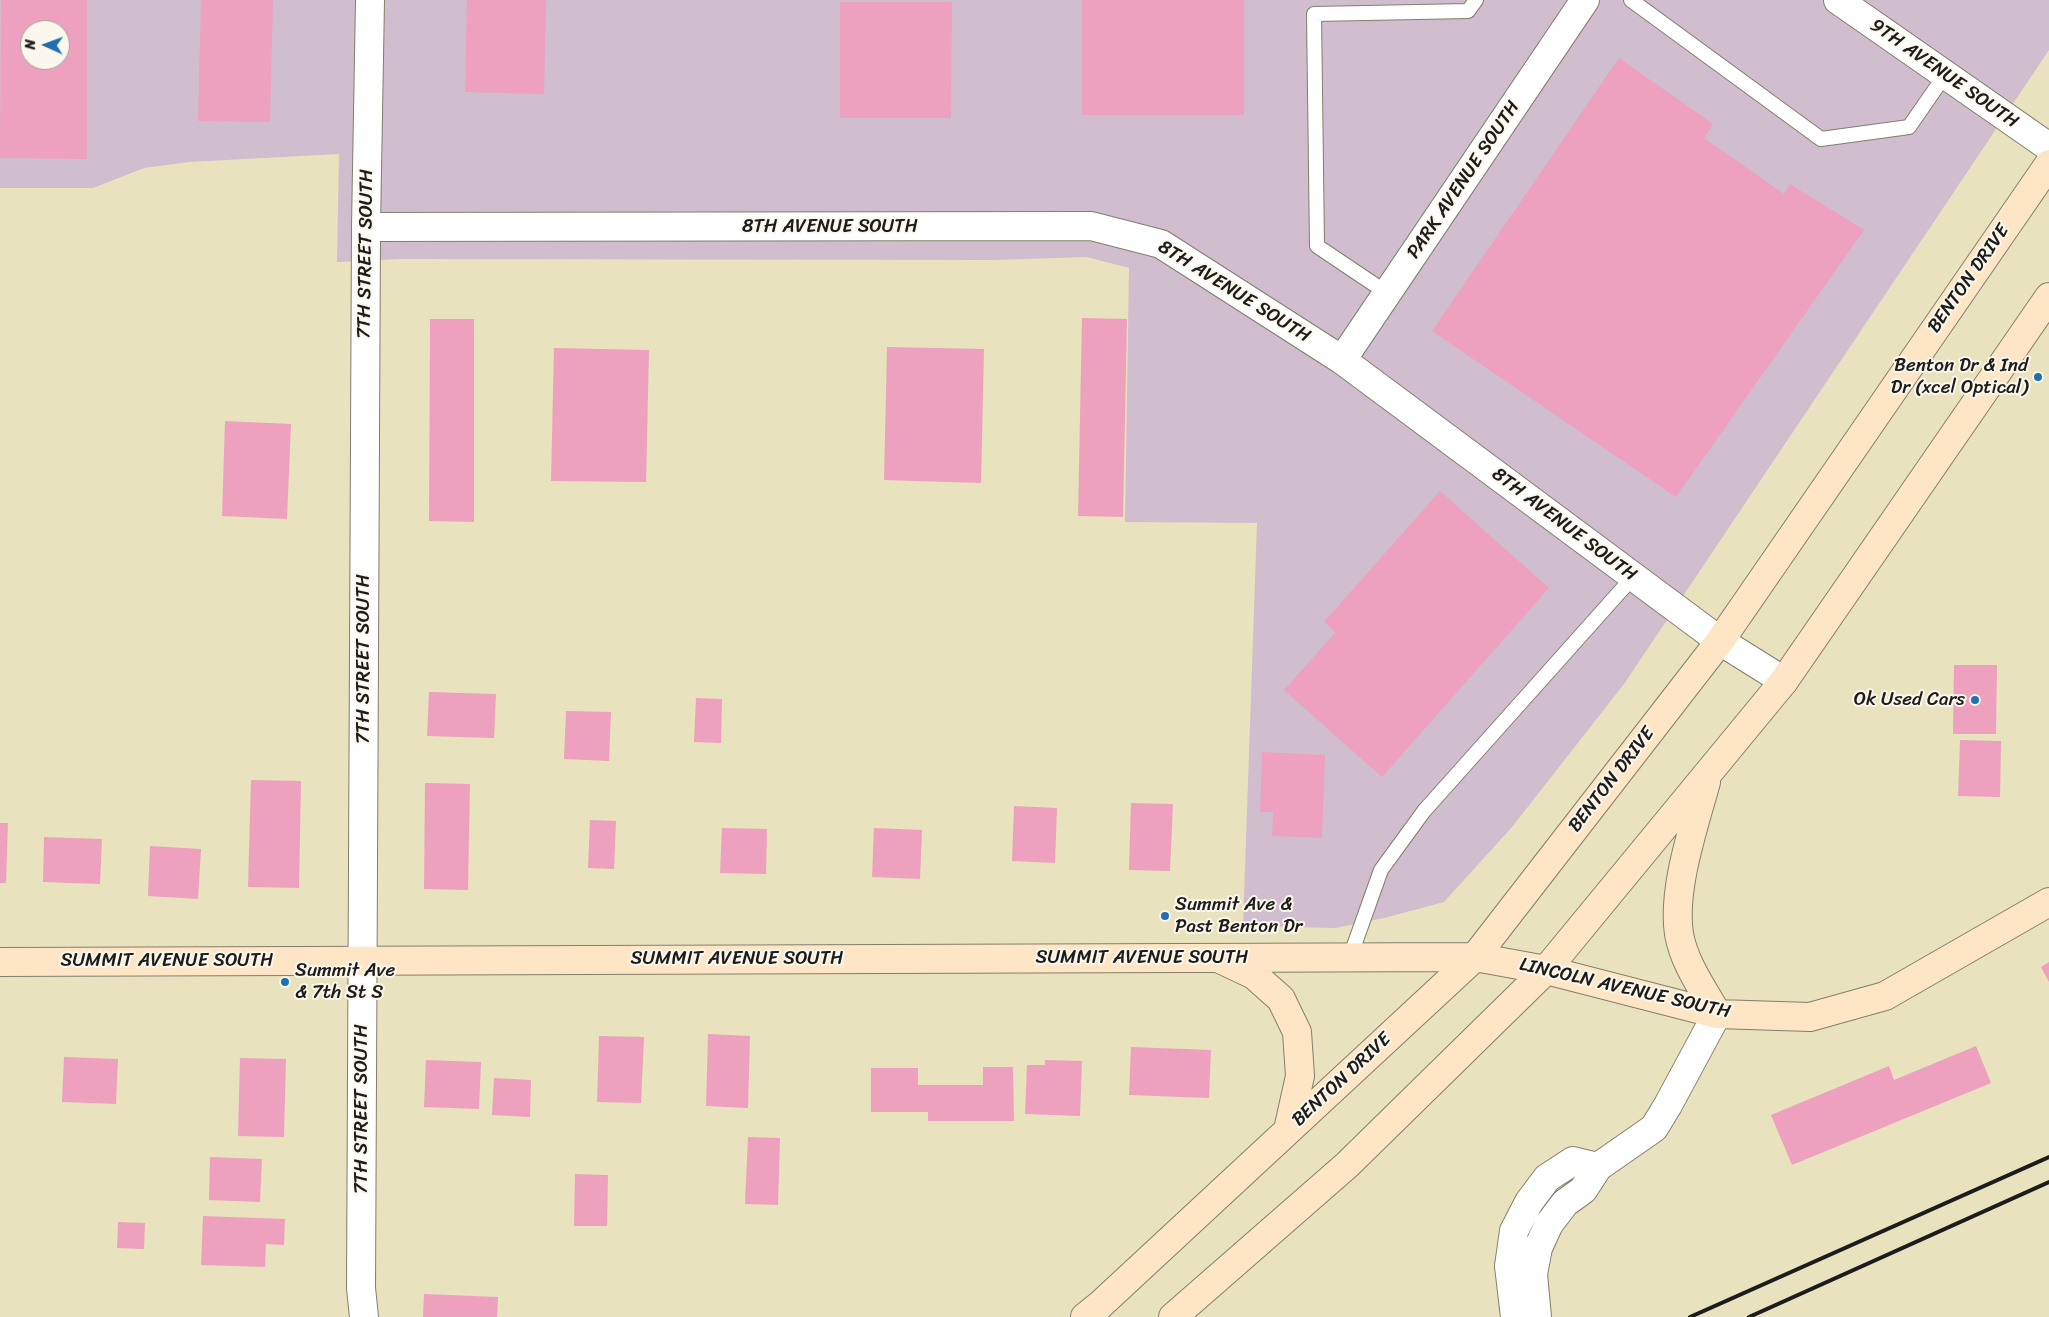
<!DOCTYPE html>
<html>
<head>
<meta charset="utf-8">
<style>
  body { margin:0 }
  #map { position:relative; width:2049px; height:1317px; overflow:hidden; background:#e9e2be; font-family:Sriracha,sans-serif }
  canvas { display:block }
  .north { position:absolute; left:20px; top:20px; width:50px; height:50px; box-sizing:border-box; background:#fbf7ec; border:1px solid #a29f99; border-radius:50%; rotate:272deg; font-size:14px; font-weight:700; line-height:20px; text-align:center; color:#1c1c1c }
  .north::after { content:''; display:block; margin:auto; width:18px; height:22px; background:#1f6fb2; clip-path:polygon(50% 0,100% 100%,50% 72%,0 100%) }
</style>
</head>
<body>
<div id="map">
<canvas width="2049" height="1317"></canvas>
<div class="north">N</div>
</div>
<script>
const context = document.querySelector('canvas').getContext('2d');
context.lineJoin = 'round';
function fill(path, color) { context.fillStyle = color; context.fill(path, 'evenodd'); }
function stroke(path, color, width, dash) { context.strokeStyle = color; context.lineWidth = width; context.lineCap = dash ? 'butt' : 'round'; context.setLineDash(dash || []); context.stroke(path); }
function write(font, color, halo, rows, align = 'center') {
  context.font = font + ' Sriracha,sans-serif'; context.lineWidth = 4; context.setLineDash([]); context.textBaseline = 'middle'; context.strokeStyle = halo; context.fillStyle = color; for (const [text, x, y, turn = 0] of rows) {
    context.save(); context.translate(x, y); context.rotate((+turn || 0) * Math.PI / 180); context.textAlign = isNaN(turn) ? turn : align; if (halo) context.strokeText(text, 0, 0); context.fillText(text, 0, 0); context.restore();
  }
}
fill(new Path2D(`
  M0,0H2049V50L1624,684L1512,827L1444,902L1384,918L1335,928L1243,926L1257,523L1125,522L1129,268L1087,257L992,260L399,259L337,262L339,154L189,162L144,168L93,188H0ZM30,30H60V60H30Z`), '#d0bdcd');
fill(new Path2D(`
  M1,0H87V159L0,158ZM30,30H60V60H30Z
  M201,0H273L270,122L198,121Z
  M467,0H546L544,94L465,92Z
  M1082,0H1244V115H1082Z
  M840,2H952L951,118H840Z
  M1619,58L1713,124L1704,138L1784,194L1790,184L1864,230L1676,497L1432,331Z
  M1082,318L1127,319L1123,517L1078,516Z
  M430,319H474V522L429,521Z
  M887,347L984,349L981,483L884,480Z
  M554,348L649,350L646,482L551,481Z
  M225,421L291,424L287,519L222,516Z
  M1440,491L1549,588L1382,777L1284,690L1336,632L1324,622Z
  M1954,665H1997L1996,734H1953Z
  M429,692L496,694L494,738L427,736Z
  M696,698L722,699L721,743L694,742Z
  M566,711L611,712L609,761L564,759Z
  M1960,740L2001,741L2000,797L1958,796Z
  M1262,752L1325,755L1322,838L1272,836L1273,812H1260Z
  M251,780L301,781L299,888L248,887Z
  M425,783L470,784L468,890L424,889Z
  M1131,803L1173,804L1170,871L1129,870Z
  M1014,806L1057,808L1055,863L1012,861Z
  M590,820L616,821L614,869L588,868Z
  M0,823H8L6,883H0Z
  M722,828L767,829L766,874L720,873Z
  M874,828L922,830L920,879L872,877Z
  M44,837L102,839L100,884L43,882Z
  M150,846L201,849L198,899L148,896Z
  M2049,962V982L2041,967Z
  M708,1034L750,1036L748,1108L706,1106Z
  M599,1036L644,1037L641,1103L597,1102Z
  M1976,1046L1991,1083L1792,1165L1771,1115L1889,1066L1894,1080Z
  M1131,1047L1211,1050L1209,1098L1129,1095Z
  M64,1057L118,1059L116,1104L62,1102Z
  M240,1058L286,1059L284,1137L238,1136Z
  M426,1060L481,1062L479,1109L424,1107Z
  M1045,1060L1082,1061L1080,1116L1025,1114L1027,1065H1045Z
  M983,1067H1013L1014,1121H928V1112H871V1068H918V1085H983Z
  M494,1078L531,1080L530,1117L492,1115Z
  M748,1137L780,1138L778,1205L745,1204Z
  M210,1157L262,1159L260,1202L209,1200Z
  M575,1174L608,1175L607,1226H574Z
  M203,1216L285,1219L284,1245L266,1244L265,1267L201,1265Z
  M118,1222L145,1223L144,1249L117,1248Z
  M424,1294L498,1297L497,1317H423Z`), '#eda1bf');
const lane = new Path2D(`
  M1631,0L1821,139L1909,127L1945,75
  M1387,293L1317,246L1314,14L1468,11L1476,0
  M1350,957L1381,870L1424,811L1633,577`);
const street = new Path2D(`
  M1838,0L2049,147
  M366,227L1091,226L1161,244L1342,360L1720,641L1784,681
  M1342,360L1585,0
  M364,1317L361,1288L366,227L370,0
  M1515,1317L1509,1266L1514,1231L1529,1202L1547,1178L1573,1161L1598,1167
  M1537,1317L1533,1274L1538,1248L1549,1224L1565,1203L1583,1190L1598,1167L1654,1128L1668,1105L1717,1014`);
const secondary = new Path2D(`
  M1706,782C1694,826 1672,889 1679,934C1684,963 1703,989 1717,1014
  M1222,960L1254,975L1281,999L1297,1032L1300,1076L1288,1130
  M0,962L1475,957L1546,970L1717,1014L1810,1017L1885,996L2049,902
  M1085,1317L1100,1305L1475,957L1720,641L2049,164
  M1173,1317L1347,1165L1546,970L1784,681L2049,297`);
stroke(lane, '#827f6d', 16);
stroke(street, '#827f6d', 30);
stroke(secondary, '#827f6d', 30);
stroke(lane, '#fff', 14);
stroke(street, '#fff', 28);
stroke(secondary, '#fee5c5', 28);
stroke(new Path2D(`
  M1690,1317L2049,1157
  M1749,1317L2049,1182`), '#1c1c1c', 4);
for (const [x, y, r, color] of [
  [2038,377,5,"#1f6fb2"],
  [1975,700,5,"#1f6fb2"],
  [1165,916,5,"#1f6fb2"],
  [285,982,5,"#1f6fb2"]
]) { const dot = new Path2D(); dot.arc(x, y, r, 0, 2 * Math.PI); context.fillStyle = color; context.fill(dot); stroke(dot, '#fbf7ec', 2); }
write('19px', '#1c1c1c', '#fbf7ec', [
  ["9TH AVENUE SOUTH",1944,74,35],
  ["PARK AVENUE SOUTH",1464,180,-56],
  ["8TH AVENUE SOUTH",830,227],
  ["7TH STREET SOUTH",366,254,-89],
  ["BENTON DRIVE",1969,279,-55],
  ["8TH AVENUE SOUTH",1234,292,32],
  ["8TH AVENUE SOUTH",1564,525,37],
  ["7TH STREET SOUTH",364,659,-90],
  ["BENTON DRIVE",1612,780,-52],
  ["SUMMIT AVENUE SOUTH",1142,958],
  ["SUMMIT AVENUE SOUTH",737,959],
  ["SUMMIT AVENUE SOUTH",167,961],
  ["LINCOLN AVENUE SOUTH",1625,989,13],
  ["BENTON DRIVE",1342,1080,-43],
  ["7TH STREET SOUTH",362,1109,-90]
]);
write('19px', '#1c1c1c', '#fbf7ec', [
  ["Benton Dr & Ind",2028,366],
  ["Dr (xcel Optical)",2028,388],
  ["Ok Used Cars",1965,700],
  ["Summit Ave &",1175,905,"left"],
  ["Past Benton Dr",1175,927,"left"],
  ["Summit Ave",295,971,"left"],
  ["& 7th St S",295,993,"left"]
], 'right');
</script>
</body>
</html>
